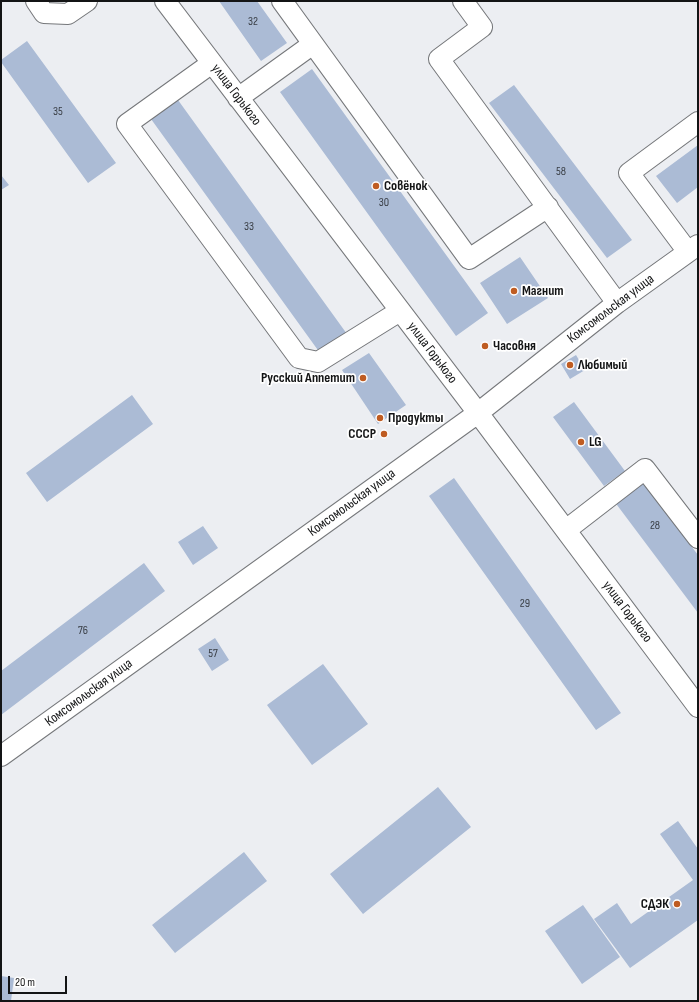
<!DOCTYPE html>
<html>
<head>
<meta charset="utf-8">
<style>
  body { margin:0 }
  #map { position:relative; width:699px; height:1002px; overflow:hidden; background:#eceef2; font-family:"Sofia Sans Condensed",sans-serif }
  canvas { display:block }
  .frame { position:absolute; inset:0; border:2px solid #131415; pointer-events:none }
  .scale { position:absolute; left:8px; top:976px; width:59px; height:18px; box-sizing:border-box; border:2px solid #131415; border-top:0; padding-left:5px; font-size:12px; line-height:14px; white-space:nowrap; color:#131415; -webkit-text-stroke:3px #fff; paint-order:stroke }
</style>
</head>
<body>
<div id="map">
<canvas width="699" height="1002"></canvas>
<div class="frame"></div>
<div class="scale">20 m</div>
</div>
<script>
const context = document.querySelector('canvas').getContext('2d');
context.lineJoin = 'round';
function fill(path, color) { context.fillStyle = color; context.fill(path, 'evenodd'); }
function stroke(path, color, width, dash) { context.strokeStyle = color; context.lineWidth = width; context.lineCap = dash ? 'butt' : 'round'; context.setLineDash(dash || []); context.stroke(path); }
function write(font, color, halo, rows, align = 'center') {
  context.font = font + ' "Sofia Sans Condensed",sans-serif'; context.lineWidth = 3.5; context.setLineDash([]); context.textBaseline = 'middle'; context.strokeStyle = halo; context.fillStyle = color; for (const [text, x, y, turn = 0] of rows) {
    context.save(); context.translate(x, y); context.rotate((+turn || 0) * Math.PI / 180); context.textAlign = isNaN(turn) ? turn : align; if (halo) context.strokeText(text, 0, 0); context.fillText(text, 0, 0); context.restore();
  }
}
fill(new Path2D(`
  M219,1H257L287,43L261,61Z
  M27,41L116,163L88,183L1,62V60Z
  M312,69L488,313L456,336L280,92Z
  M514,85L632,240L607,258L489,103Z
  M178,100L347,334L320,353L151,119Z
  M698,145V187L677,203L656,176Z
  M1,175L9,185L1,190Z
  M520,257L548,298L507,324L480,283Z
  M369,353L406,405L378,424L342,370Z
  M576,355L585,370L570,379L561,364Z
  M132,395L153,424L47,502L26,473Z
  M574,402L625,471L604,486L553,417Z
  M639,477L698,555V613L611,497Z
  M454,478L621,713L596,730L429,496Z
  M203,526L218,548L193,565L178,542Z
  M144,563L165,591L1,715V671Z
  M215,638L229,660L212,671L198,649Z
  M323,664L368,724L312,765L267,705Z
  M438,787L471,827L363,914L330,874Z
  M678,821L698,849V920L630,968L594,919L617,903L631,924L693,880L660,834Z
  M244,852L267,881L175,953L152,925Z
  M583,905L620,957L582,984L545,931Z
  M1,976L14,978L11,1001H1Z`), '#abbbd5');
const minor = new Path2D(`
  M36,1L44,13L68,14L87,1
  M165,1L478,413L698,707
  M282,1L469,259L548,207
  M463,1L482,27L439,59L617,303
  M212,63L127,124L299,358L318,362L400,311
  M238,98L313,44
  M688,252L629,173L698,122
  M566,530L645,469L698,538
  M1,756L478,413L617,303L698,245`);
stroke(minor, '#75777a', 22);
stroke(minor, '#fff', 20);
for (const [x, y, r, color] of [
  [376,186,4,"#bf5c22"],
  [514,291,4,"#bf5c22"],
  [485,346,4,"#bf5c22"],
  [570,365,4,"#bf5c22"],
  [363,378,4,"#bf5c22"],
  [380,418,4,"#bf5c22"],
  [384,434,4,"#bf5c22"],
  [581,442,4,"#bf5c22"],
  [677,904,4,"#bf5c22"]
]) { const dot = new Path2D(); dot.arc(x, y, r, 0, 2 * Math.PI); context.fillStyle = color; context.fill(dot); stroke(dot, '#fff', 1.5); }
write('12px', '#393e45', null, [
  ["32",253,22],
  ["35",58,112],
  ["58",561,172],
  ["30",384,203],
  ["33",249,227],
  ["28",655,526],
  ["29",525,604],
  ["76",83,631],
  ["57",213,654]
]);
write('14px', '#131415', '#fff', [
  ["улица Горького",236,95,53],
  ["Комсомольская улица",611,309,-37],
  ["улица Горького",432,353,53],
  ["Комсомольская улица",352,503,-36],
  ["улица Горького",627,612,53],
  ["Комсомольская улица",89,693,-36]
]);
write('bold 14px', '#131415', '#fff', [
  ["Совёнок",384,186],
  ["Магнит",522,291],
  ["Часовня",493,346],
  ["Любимый",578,365],
  ["Русский Аппетит",355,378,"right"],
  ["Продукты",388,418],
  ["СССР",376,434,"right"],
  ["LG",589,442],
  ["СДЭК",669,904,"right"]
], 'left');
</script>
</body>
</html>
